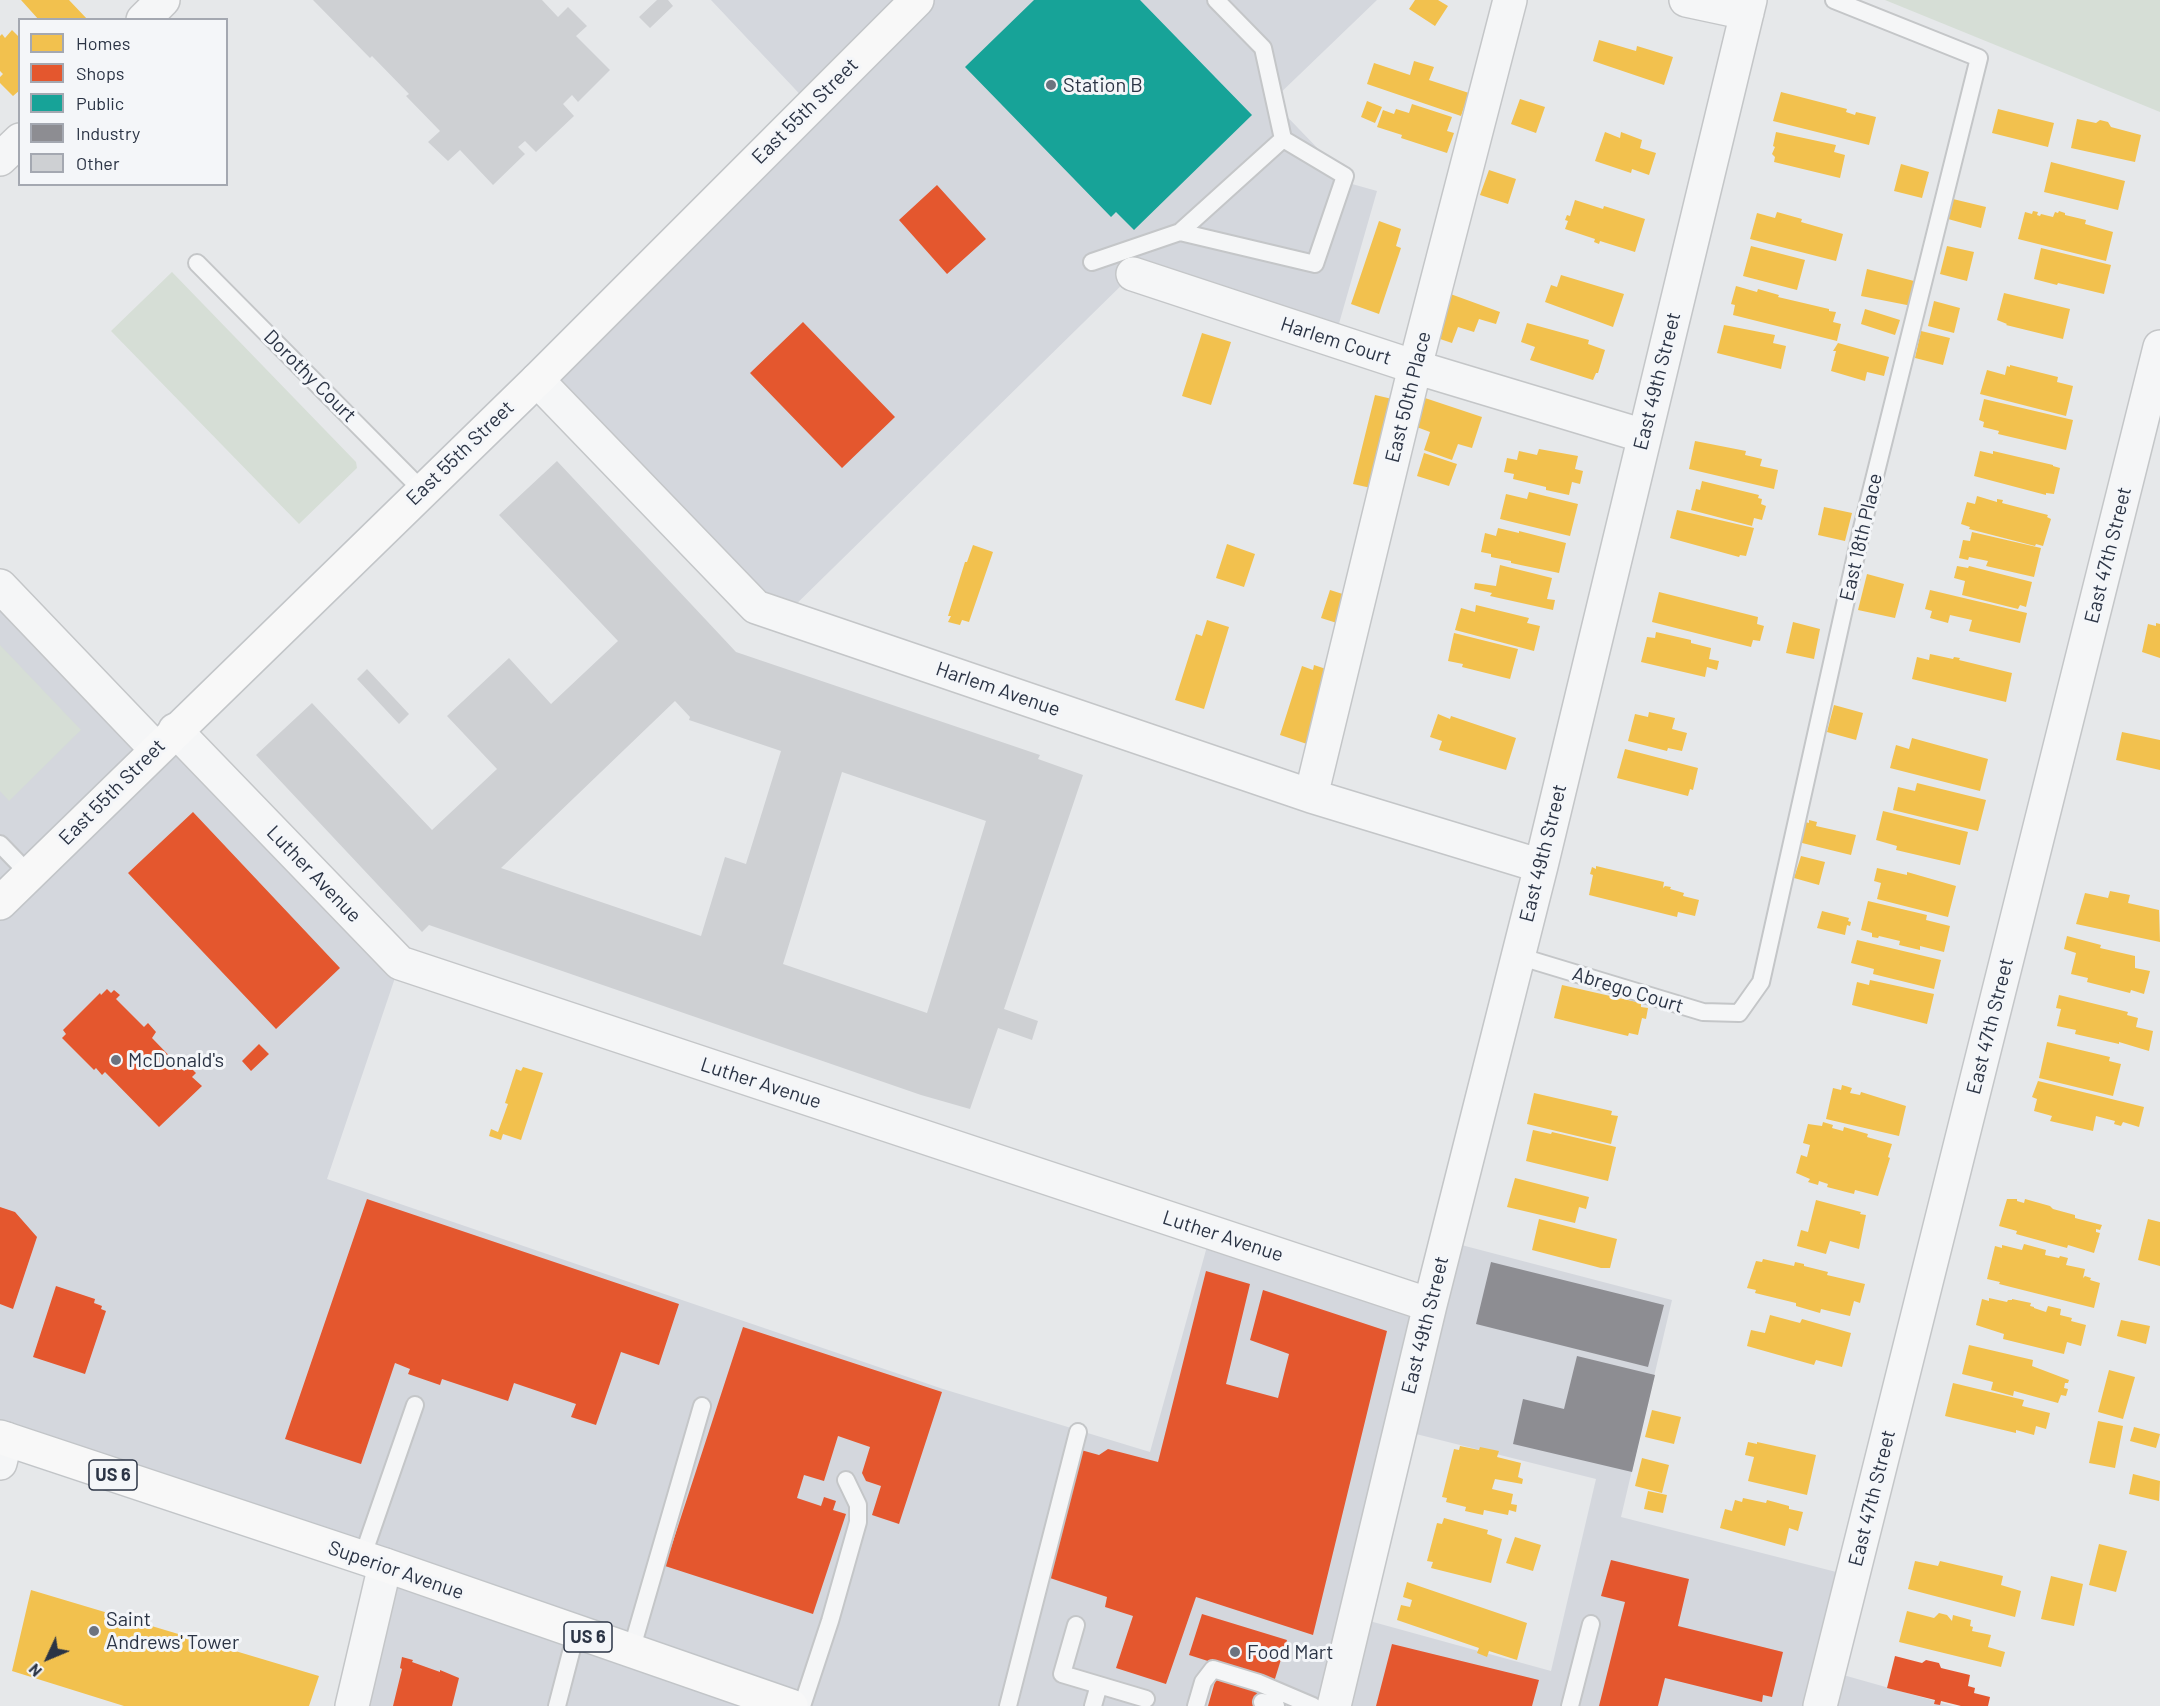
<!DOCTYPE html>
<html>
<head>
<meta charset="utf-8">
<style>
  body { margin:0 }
  #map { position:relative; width:2160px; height:1706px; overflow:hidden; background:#e6e8ea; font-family:Barlow,sans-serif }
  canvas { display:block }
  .legend { position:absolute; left:18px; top:18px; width:210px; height:168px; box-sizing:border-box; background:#f4f6f9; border:2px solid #a4a8b1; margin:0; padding:8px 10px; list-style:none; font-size:18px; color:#2b3445 }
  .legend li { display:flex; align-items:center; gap:12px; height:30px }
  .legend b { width:30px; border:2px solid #a4a8b1 }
  .north { position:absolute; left:18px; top:1628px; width:60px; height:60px; -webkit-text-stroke:4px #f4f6f9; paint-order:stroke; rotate:226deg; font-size:16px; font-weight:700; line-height:24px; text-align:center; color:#2b3445 }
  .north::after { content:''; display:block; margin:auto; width:21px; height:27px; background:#2b3445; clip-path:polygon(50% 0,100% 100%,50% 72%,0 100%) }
</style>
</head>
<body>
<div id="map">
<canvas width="2160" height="1706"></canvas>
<ul class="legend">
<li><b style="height:16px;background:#f2c14e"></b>Homes</li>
<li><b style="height:16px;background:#e4572e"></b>Shops</li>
<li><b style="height:16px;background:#17a398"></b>Public</li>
<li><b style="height:16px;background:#8d8d92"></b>Industry</li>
<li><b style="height:16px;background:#ced0d3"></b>Other</li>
</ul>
<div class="north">N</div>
</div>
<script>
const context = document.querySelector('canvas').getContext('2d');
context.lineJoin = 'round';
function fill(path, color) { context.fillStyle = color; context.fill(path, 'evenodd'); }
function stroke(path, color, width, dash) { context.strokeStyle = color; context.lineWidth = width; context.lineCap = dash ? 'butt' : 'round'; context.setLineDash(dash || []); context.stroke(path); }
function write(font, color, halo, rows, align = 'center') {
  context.font = font + ' Barlow,sans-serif'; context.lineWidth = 6; context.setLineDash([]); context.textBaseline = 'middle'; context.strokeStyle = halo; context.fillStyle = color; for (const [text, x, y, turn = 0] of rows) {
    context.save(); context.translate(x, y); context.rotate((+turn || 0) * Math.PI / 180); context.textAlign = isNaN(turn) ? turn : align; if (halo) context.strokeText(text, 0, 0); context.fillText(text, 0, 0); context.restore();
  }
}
fill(new Path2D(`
  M711,0H1377L1272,101L1352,184L1377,191L1334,341L1133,274L783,617L537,380L810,105Z
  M0,586L156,748L175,730L400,963L327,1179L943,1389L1150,1452L1211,1232L1430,1304L1446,1241L1672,1300L1621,1517L1852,1576L1829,1671L1953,1706H352L385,1565L6,1439L0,1463ZM1400,1430L1596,1479L1551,1671L1355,1617Z`), '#d4d7dd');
fill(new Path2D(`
  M1885,0H2160V112Z
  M172,272L356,462L357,468L299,524L111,331Z
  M0,645L81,730L9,801L0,791Z`), '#d6ded6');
fill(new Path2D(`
  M21,0H69L88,20H39Z
  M1415,0H1438L1448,6L1435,26L1409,9Z
  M12,30L20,38V90L13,96L0,83V77L3,74L0,71V36L2,34L5,38Z
  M1599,40L1636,51L1637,46L1673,57L1664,85L1593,61Z
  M1414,61L1434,67L1429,80L1469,93L1461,116L1367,84L1374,63L1410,75Z
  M1781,92L1847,109L1846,112L1855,115L1856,112L1876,117L1869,145L1773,121Z
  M1520,99L1545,107L1536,133L1511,124Z
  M1367,101L1382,107L1375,123L1361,117Z
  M1412,104L1452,117L1447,131L1454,133L1447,153L1401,138L1402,135L1377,127L1383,110L1394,114L1396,109L1409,113Z
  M1998,109L2054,123L2048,147L1992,133Z
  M2077,119L2096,123L2100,120L2108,122L2111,127L2141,135L2135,162L2071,148Z
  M1605,132L1620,138L1621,132L1642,140L1640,148L1656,153L1649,175L1632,169L1631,173L1595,161Z
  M1776,132L1836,145L1834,152L1845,155L1840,178L1774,162L1775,157L1772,154L1775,147L1773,146Z
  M2051,162L2125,181L2118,210L2044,192Z
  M1901,164L1929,172L1922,198L1894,191Z
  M1489,170L1516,179L1508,204L1480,195Z
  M1953,199L1986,207L1981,228L1948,219Z
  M1575,200L1603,209L1604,206L1645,219L1635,252L1600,241L1599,244L1594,242L1595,239L1565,229L1568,221L1565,220L1567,215L1570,216Z
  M2033,211L2038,212L2037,215L2040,216L2041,214L2053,217L2055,212L2058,213L2059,211L2065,213V215L2086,220L2085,224L2113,232L2106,261L2018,239L2025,212L2032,214Z
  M1777,212L1802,219L1801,222L1843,234L1836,261L1750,239L1757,213L1775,218Z
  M1379,221L1401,229L1396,246L1401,248L1379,314L1351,304Z
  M1751,246L1805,260L1797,290L1743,276Z
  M1947,246L1974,252L1967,281L1940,274Z
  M2041,248L2111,265L2104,294L2058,283L2057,285L2034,279Z
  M1867,269L1918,282L1912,306L1861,296Z
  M1561,275L1624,294L1613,327L1545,302L1551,285L1557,287Z
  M1736,286L1757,292L1758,289L1779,295L1778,297L1829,309V311L1836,312L1833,322L1841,324L1837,341L1733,315L1735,305L1731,304Z
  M1445,292L1500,312L1496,324L1479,319L1474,332L1458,327L1452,343L1431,336Z
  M2004,293L2070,309L2063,339L2006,325L2007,324L1997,320Z
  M1934,301L1960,308L1954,333L1928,326Z
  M1865,309L1900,320L1895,335L1861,324Z
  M1527,323L1589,340L1588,344L1605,350L1598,373H1596L1593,380L1530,360L1535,347L1521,342Z
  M1724,325L1775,335L1773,343L1786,346L1781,369L1717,353Z
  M1921,331L1950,338L1943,365L1915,358Z
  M1202,333L1231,342L1211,405L1182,396Z
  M1838,343L1889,357L1884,376L1867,372L1865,381L1831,371L1836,351H1833Z
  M2010,365L2058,377L2057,382L2073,386L2066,416L1980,394L1987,370L2005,375L2007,366L2010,367Z
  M1375,395L1401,401L1380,490L1353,484Z
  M1422,397L1482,417L1472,448L1458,444L1452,460L1424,450L1430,432L1414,426Z
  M1984,399L2073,420L2066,450L1998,434L1999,431L1983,427L1984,422L1979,420Z
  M1695,441L1746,451L1745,455L1762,459L1760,466L1778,470L1774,489L1689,469Z
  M1539,449L1578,456L1575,469L1583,471L1580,484L1572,482L1569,495L1546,490V487L1513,479L1514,474L1504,472L1507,458L1517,460L1519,451L1537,455Z
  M1980,451L1993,454V451L2053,465V466L2060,468L2054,494L2046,493V495L1974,476Z
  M1424,453L1457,464L1449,486L1417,476Z
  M1702,481L1759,495L1758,498L1762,499L1761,504L1766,506L1762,520L1754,518L1752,526L1691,510L1696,489L1700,490Z
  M1529,492L1578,504L1570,536L1500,519L1506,494L1527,499Z
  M1977,496L1997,502V499L2003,500L2002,503L2048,515L2047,517L2051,519L2043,546L2036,544L2035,546L1969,529L1970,527L1961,524L1967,502L1975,504Z
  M1824,507L1852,513L1845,541L1818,535Z
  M1677,510L1754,528L1746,556L1740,555L1739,557L1670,538Z
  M1498,528L1519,533V531L1566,543L1559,573L1511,563V561L1491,557V554L1481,552L1485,533L1496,536Z
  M1972,532L2041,548L2034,577L1986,566L1988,561L1969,557L1968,560L1959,558L1963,540L1970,541Z
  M1227,544L1255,554L1244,587L1216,578Z
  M973,545L993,552L969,622L962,620L960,625L948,622L951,616H948L965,562H967Z
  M1500,565L1552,578L1547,599L1555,600L1553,610L1490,596L1492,593L1474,589L1475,583L1496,586Z
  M1957,566L1968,568L1969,566L2032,582L2026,607L2020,605L2018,609L1962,595L1965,581L1954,578Z
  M1867,574L1904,584L1895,618L1858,610Z
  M1330,590L1349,596L1340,624L1321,618Z
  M1930,590L2027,613L2020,643L1969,631L1972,620L1950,615L1948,623L1930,618L1932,611L1925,609Z
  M1659,592L1758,617L1757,624L1764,626L1760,641L1753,640L1751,647L1652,622Z
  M1476,605L1529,618L1527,623L1540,626L1534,651L1455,630L1461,608L1475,612Z
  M1207,620L1229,627L1204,709L1175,700L1196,634L1202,636Z
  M1793,622L1820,629L1814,659L1786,653Z
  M2156,623L2160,624V658L2142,652L2148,624L2156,626Z
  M1656,632L1691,640V643L1711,648L1709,659L1719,661L1717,670L1707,667L1705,677L1641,662L1647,637L1655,638Z
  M1454,633L1518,649L1510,679L1462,667L1463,664L1448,661Z
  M1930,654L1953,659L1954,657L1960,658L1959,660L2012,673L2006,702L1912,679L1917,657L1929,660Z
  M1314,665L1326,669L1307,744L1280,735L1302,666L1313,670Z
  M1834,705L1863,713L1856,740L1827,732Z
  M1649,712L1675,718L1672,729L1687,733L1682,751L1668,748L1667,751L1628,741L1635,714L1648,717Z
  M1438,714L1450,719L1451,716L1516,738L1506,770L1439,750L1442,741L1430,737Z
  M2122,732L2160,740V770L2116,760Z
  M1912,738L1988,759L1980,791L1890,768L1896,745L1909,749Z
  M1625,749L1698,768L1693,790L1690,789L1688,796L1617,778Z
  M1917,783L1986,800L1978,831L1893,810L1898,787L1915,791Z
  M1883,811L1968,832L1960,865L1896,850L1897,846L1876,840Z
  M1809,820L1817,822L1816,826L1856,835L1851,855L1798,842L1802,821L1809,823Z
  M1801,856L1825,862L1819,885L1794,878Z
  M1596,866L1664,882L1663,888L1665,886L1671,887L1670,889L1684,893L1683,896L1699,900L1695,916L1678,912L1677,917L1589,895L1593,875L1590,874L1592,867L1596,869Z
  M1877,868L1907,875V872L1956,886L1948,917L1877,899L1881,883L1874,881Z
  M2110,891L2130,895L2128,903L2159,910L2160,942L2076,924L2085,893L2108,898Z
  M1868,901L1927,915L1926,920L1950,926L1944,952L1920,946V950L1899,945L1900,941L1879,936L1878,938L1872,937V933L1861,930Z
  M1822,911L1849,918L1848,921L1851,922L1850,926L1847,925L1845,935L1817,928Z
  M2067,936L2101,945L2100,948L2135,956V968L2150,971L2144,994L2131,990L2130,993L2087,982L2088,978L2071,974L2076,953L2064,949Z
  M1857,940L1941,960L1934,989L1873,974L1874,969L1851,963Z
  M1870,980L1934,994L1927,1024L1852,1005L1857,982L1869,985Z
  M1562,985L1641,1003V1007L1648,1008L1646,1019L1642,1018L1638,1035L1629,1033L1628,1036L1554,1018Z
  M2059,995L2128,1012L2127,1015L2138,1018L2136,1027L2153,1031L2149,1051L2119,1042V1044L2075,1034L2076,1030L2057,1026L2061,1009L2056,1008Z
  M2047,1042L2110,1057L2109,1061L2121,1064L2113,1096L2039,1078Z
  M523,1067L543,1073L521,1140L503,1134L501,1140L489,1136L491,1129L498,1132L508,1104L505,1103L516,1069L521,1071Z
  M2038,1081L2144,1107L2139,1127L2123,1122L2121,1126L2114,1124L2115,1121L2096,1116L2093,1131L2050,1121L2052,1116L2034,1111L2037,1099L2032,1097Z
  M1842,1085L1852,1088L1850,1093L1860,1095L1861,1092L1906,1106L1899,1136L1826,1119L1833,1088L1841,1090Z
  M1534,1093L1612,1111L1611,1115L1618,1116L1611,1144L1527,1124Z
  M1823,1122L1833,1125L1832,1128L1843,1131L1844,1127L1868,1134L1867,1137L1892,1144L1888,1157L1890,1158L1878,1196L1855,1190L1854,1194L1827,1187L1828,1184L1819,1181L1818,1185L1808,1182L1810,1179L1796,1173L1801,1155L1807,1157L1810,1145L1803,1143L1808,1124L1822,1126Z
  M1533,1130L1551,1134L1552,1132L1616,1147L1608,1181L1526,1161Z
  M1515,1178L1589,1197L1586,1209L1579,1207L1575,1223L1507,1207Z
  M2007,1199H2017V1201L2024,1203L2025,1199L2050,1206L2053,1209L2075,1215V1218L2102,1225L2100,1230L2096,1229V1232L2100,1233L2094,1253L2068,1245L2067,1248L2016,1234L2017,1231L1999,1226Z
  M1816,1200L1861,1212L1860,1214L1866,1215L1859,1249L1830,1241L1826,1254L1797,1246L1801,1230L1808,1232Z
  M1539,1219L1617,1239L1610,1268H1601L1532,1250Z
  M2148,1219L2160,1222V1266L2138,1260Z
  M2024,1244L2046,1250L2045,1255L2059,1258L2060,1256L2068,1258L2066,1265L2085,1269L2083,1278L2085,1276L2091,1278L2090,1280L2100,1283L2094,1308L1999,1284L2000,1282L1987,1279L1995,1246L2002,1248V1245L2022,1250Z
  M1763,1259L1794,1266L1795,1262L1804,1264V1266L1828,1272L1827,1275L1865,1284L1860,1303L1854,1301L1850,1316L1821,1309L1820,1313L1796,1306V1303L1755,1293L1756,1290L1747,1288L1756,1261L1762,1262Z
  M1989,1298L2007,1302L2008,1300H2012V1299L2031,1303L2030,1306L2034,1307V1308L2046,1312L2048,1306L2061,1309L2060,1315L2072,1318L2071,1321L2086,1325L2081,1346L2067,1342L2064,1354L2003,1339L2004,1334L1976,1325L1982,1299L1989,1301Z
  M1770,1315L1800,1323L1802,1319L1851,1333L1842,1367L1816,1360L1814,1365L1747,1346L1751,1330L1765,1333Z
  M2121,1320L2150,1326L2146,1344L2117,1336Z
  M1969,1345L2033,1360L2032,1366L2069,1380L2068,1383H2065L2064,1388L2068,1389L2066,1396L2061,1395L2058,1403L2014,1391L2013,1396L1991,1390L1993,1382L1962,1374Z
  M2109,1370L2135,1377L2123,1419L2098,1412Z
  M1953,1383L2024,1400L2022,1406L2050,1413L2046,1429L2036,1426L2034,1435L2016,1430V1433L1945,1416Z
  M1652,1410L1681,1417L1674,1444L1645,1437Z
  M2098,1421L2123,1426L2115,1468L2089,1463Z
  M2134,1427L2160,1434L2156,1448L2130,1441Z
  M1748,1442L1757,1444V1442L1816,1455L1807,1495L1748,1481L1754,1457L1745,1455Z
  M1460,1446L1479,1450L1480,1447L1499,1451L1497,1457L1521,1463L1518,1477L1523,1479L1522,1484L1495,1479L1492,1489L1513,1494L1511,1504L1517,1505L1516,1512L1509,1510L1508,1515L1484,1510L1483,1515L1465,1511L1466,1507L1446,1502L1447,1498L1442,1497L1454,1449L1459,1450Z
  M1642,1458L1669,1465L1662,1493L1635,1486Z
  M2133,1474L2160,1481L2159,1501L2129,1494Z
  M1648,1491L1667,1495L1663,1513L1644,1509Z
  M1743,1498L1766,1503L1767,1500L1789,1506V1509L1803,1512L1798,1531L1789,1528L1785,1546L1720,1528L1725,1509L1732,1511L1735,1500L1742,1502Z
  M1444,1518L1488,1530L1487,1534L1502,1539L1491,1583L1431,1568L1433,1562L1427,1561L1437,1523L1442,1524Z
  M1515,1537L1541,1545L1533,1571L1506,1563Z
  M2099,1544L2127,1551L2116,1592L2089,1585Z
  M1915,1561L1938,1566L1940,1561L2003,1576L2001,1585L2021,1591L2015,1617L1908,1589Z
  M2051,1576L2083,1584L2074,1626L2041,1619Z
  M1407,1582L1527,1623L1517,1660L1489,1651L1487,1657L1477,1653L1479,1648L1397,1620L1401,1605L1410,1607L1412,1600L1403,1597Z
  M31,1590L319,1676L309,1706H124L12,1671Z
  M1907,1611L1934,1618L1939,1613L1947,1615L1952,1621L1953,1615L1971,1620L1970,1626L1973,1627L1972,1631L1991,1635L1988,1647L2005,1652L2001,1667L1899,1642Z`), '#f2c14e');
fill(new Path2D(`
  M937,185L986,239L947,274L899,220Z
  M803,322L895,417L842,468L750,373Z
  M193,812L340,968L276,1029L128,873Z
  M107,989L111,993L114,990L120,995L116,999L144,1027L148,1023L156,1032L152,1038L184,1071L190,1067L196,1073L192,1077L202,1086L159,1127L105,1072L102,1075L96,1068L94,1070L62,1038L66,1034L63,1030L100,993L101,995Z
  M259,1044L269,1054L251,1071L242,1061Z
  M367,1199L679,1304L659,1365L621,1352L596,1425L571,1417L576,1404L514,1383L508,1401L442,1379L440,1385L408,1374L410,1369L395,1363L361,1464L285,1439Z
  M0,1207L15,1212L37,1237L13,1309L0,1304Z
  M1206,1271L1250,1284L1226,1384L1278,1398L1289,1354L1250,1340L1263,1290L1387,1331L1313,1635L1196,1597L1166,1684L1116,1668L1133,1616L1105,1607L1107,1597L1050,1578L1081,1450L1099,1455L1108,1449L1158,1462Z
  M56,1286L95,1299L94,1303L102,1306L101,1309L106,1311L85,1374L33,1357Z
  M743,1327L942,1392L899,1524L872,1515L881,1486L866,1481L862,1473L870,1447L838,1436L824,1481L804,1475L797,1498L821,1506L824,1497L836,1501L833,1510L846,1514L813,1614L665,1566Z
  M1611,1560L1689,1579L1678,1626L1783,1652L1772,1697L1763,1695L1762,1702L1665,1678L1658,1706H1599L1625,1602L1601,1596Z
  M1202,1614L1287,1640L1274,1682L1189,1655Z
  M1392,1644L1539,1680L1532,1706H1376Z
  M1895,1656L1922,1663L1926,1660L1939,1663L1941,1668L1970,1675L1968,1686L1975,1688L1974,1693L1990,1697L1988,1706H1961L1941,1701L1940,1705L1934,1704L1935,1700L1887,1688Z
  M402,1657L413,1660L412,1662L440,1672V1670L459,1678L452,1706H393L402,1669L400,1668Z
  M1216,1678L1265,1692L1261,1706H1208Z`), '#e4572e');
fill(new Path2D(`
  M1034,0H1140L1252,115L1134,230L1116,212L1111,217L965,67Z`), '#17a398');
fill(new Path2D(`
  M1491,1262L1664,1305L1648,1367L1476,1324Z
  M1577,1356L1655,1375L1632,1472L1513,1444L1523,1399L1564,1409Z`), '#8d8d92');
fill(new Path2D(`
  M313,0H542L558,17L568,7L587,26L576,36L610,70L578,102L572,95L563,104L574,116L536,152L525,141L518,147L525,154L493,185L460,150L448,161L428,142L440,131L406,96L409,94L372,56L370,58Z
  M657,0H668L673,6L650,28L639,17Z
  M557,461L736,652L1040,755L1038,759L1083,775L1004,1009L1038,1021L1032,1040L998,1028L970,1109L921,1095L429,925L422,932L256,755L312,703L432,830L497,769L447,716L509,658L551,704L618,641L499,515ZM675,701L690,717L689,720L781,751L746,864L725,857L701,936L501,868ZM842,772L986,821L927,1013L783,964Z
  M367,669L409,714L399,724L357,679Z`), '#ced0d3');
const lane = new Path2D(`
  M1216,0L1263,48L1283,139
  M1092,262L1180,232L1315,264L1345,176L1283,139L1180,232
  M197,263L422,490
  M0,844L29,874
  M1518,956L1703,1012L1739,1013L1761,982L1862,528L1979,58L1834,0
  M362,1558L415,1405
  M1076,1625L1062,1674L1099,1685L1093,1706
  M631,1651L702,1406
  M1099,1685L1146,1699
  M1262,1702L1276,1706
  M557,1706L576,1633
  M802,1706L830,1621L858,1522V1505L846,1480
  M1008,1706L1078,1432
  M1196,1706L1203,1682L1213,1669L1259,1683L1313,1706
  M1570,1706L1591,1624`);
const street = new Path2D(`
  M1686,0L1747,13
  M143,20L163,0
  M0,159L20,140
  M1133,274L1415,367L1644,436
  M537,380L756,607L1311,796L1541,866
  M0,586L156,749
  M175,730L400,963L1430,1305
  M1311,796L1415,367L1510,0
  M0,1463L6,1439
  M352,1706L385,1565
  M1334,1706L1430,1305L1541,866L1750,0
  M1820,1706L2160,347`);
const primary = new Path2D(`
  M0,903L537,380L917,0
  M0,1437L385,1565L791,1706`);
stroke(lane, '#c4c6c8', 20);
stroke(street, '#c4c6c8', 36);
stroke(primary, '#c2c5c8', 36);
stroke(lane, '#f5f6f7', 16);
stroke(street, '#f5f6f7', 33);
stroke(primary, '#f8f8f8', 33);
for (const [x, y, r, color] of [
  [1051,85,6,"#6c737f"],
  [116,1060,6,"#6c737f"],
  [94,1631,6,"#6c737f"],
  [1235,1652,6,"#6c737f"]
]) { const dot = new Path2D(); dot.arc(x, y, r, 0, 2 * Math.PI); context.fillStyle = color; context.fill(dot); stroke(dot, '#f4f6f9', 2); }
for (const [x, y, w] of [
  [113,1475,48],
  [588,1637,48]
]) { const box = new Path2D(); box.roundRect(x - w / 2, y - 15, w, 30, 4.5); context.fillStyle = '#f4f6f9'; context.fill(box); stroke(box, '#2b3445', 1.5); }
write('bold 18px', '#2b3445', null, [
  ["US 6",113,1475],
  ["US 6",588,1637]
]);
write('20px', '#2b3445', '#f4f6f9', [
  ["Station B",1063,85],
  ["McDonald's",128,1060],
  ["Saint",106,1619],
  ["Andrews' Tower",106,1642],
  ["Food Mart",1247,1652]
], 'left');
write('20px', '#2b3445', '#f4f6f9', [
  ["East 55th Street",805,111,-45],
  ["Harlem Court",1336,341,18],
  ["Dorothy Court",310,376,45],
  ["East 49th Street",1657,381,-76],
  ["East 50th Place",1408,397,-76],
  ["East 55th Street",460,453,-44],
  ["East 18th Place",1861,537,-77],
  ["East 47th Street",2108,555,-76],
  ["Harlem Avenue",998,689,19],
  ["East 55th Street",112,792,-45],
  ["East 49th Street",1543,853,-76],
  ["Luther Avenue",314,874,46],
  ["Abrego Court",1628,990,17],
  ["East 47th Street",1990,1026,-76],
  ["Luther Avenue",761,1083,18],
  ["Luther Avenue",1223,1236,18],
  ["East 49th Street",1425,1325,-76],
  ["East 47th Street",1872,1498,-76],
  ["Superior Avenue",396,1570,19]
]);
</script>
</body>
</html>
